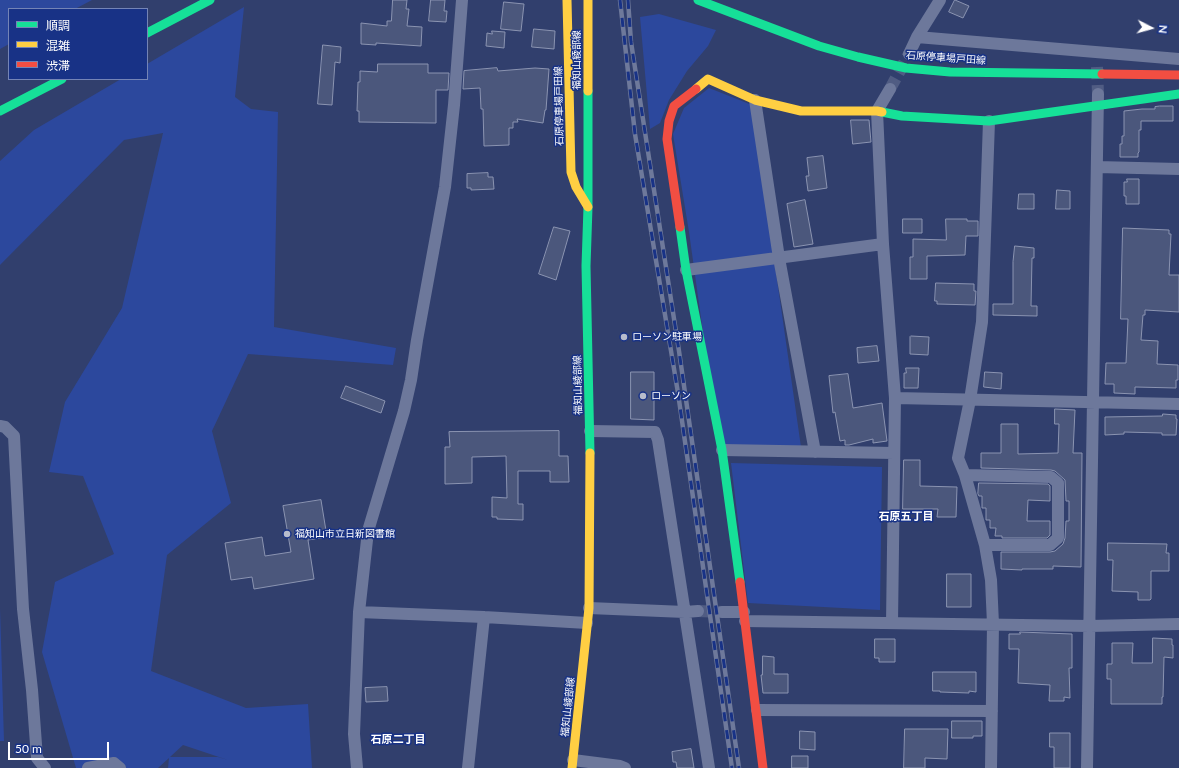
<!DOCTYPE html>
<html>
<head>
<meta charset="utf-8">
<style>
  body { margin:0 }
  #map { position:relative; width:1179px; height:768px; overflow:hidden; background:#313f6d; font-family:Lato,"Noto Sans JP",sans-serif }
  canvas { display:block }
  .legend { position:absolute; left:8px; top:8px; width:140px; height:72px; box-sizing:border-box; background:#183286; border:1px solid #7484b6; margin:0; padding:5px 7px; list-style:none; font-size:12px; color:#fff }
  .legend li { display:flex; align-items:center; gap:8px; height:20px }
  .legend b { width:20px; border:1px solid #7484b6 }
  .north { position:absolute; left:1131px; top:8px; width:40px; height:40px; -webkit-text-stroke:3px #183286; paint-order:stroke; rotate:96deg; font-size:11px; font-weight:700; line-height:16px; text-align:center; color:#fff }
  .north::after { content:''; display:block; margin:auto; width:14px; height:18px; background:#fff; clip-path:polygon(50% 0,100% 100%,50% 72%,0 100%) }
  .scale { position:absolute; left:8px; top:742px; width:101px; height:18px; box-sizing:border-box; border:2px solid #fff; border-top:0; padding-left:5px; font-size:12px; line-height:14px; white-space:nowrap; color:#fff; -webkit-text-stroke:3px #183286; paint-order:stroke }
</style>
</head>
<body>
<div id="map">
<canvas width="1179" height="768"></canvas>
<ul class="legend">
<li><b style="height:5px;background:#16e098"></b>順調</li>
<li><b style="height:5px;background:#ffcf43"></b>混雑</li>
<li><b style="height:5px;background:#f24e42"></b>渋滞</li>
</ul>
<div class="north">N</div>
<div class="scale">50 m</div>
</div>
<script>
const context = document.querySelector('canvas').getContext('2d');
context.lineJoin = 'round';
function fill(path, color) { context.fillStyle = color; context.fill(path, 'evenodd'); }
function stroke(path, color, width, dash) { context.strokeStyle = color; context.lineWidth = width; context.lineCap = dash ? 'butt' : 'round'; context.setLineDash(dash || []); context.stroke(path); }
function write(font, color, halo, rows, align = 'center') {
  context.font = font + ' Lato,"Noto Sans JP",sans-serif'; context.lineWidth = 3; context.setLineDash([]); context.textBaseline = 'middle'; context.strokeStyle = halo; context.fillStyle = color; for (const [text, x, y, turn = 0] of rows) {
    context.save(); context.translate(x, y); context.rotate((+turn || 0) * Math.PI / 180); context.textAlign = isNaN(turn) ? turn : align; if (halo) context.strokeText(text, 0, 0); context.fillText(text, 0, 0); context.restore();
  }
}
fill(new Path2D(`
  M0,0H92L75,9H9V44L0,49Z
  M244,7L235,97L251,109L278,112L274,327L396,348L393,365L248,354L212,431L231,503L167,555L151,671L246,708L308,704L312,768H168L169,758L158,768H76L42,652L55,582L114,554L83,476L49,472L65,402L122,308L163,133L124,140L0,265V161L34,130L121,79H147V64ZM183,745L228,760L218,757H170Z
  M659,14L716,30L708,46L687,71L669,100L660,123L650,129L640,17Z
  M709,88L752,105L801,447H719L689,232L673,134L684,108Z
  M731,463L882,467L880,610L748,603Z
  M0,608L4,741H0Z`), '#2c489d');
const building = new Path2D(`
  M393,0H407L406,9H409L407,26L422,27L421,46L376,43V45L361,44V23L387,26V21H391Z
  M431,0H445L444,11H447L446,22L429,21Z
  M955,0L969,6L963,18L949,12Z
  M504,2L524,4L521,31L501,29Z
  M534,29L555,31L554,49L532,47Z
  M492,31L505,32L504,48L486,46L487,33L492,34Z
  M323,45L341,47L340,63L335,62L332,105L318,104Z
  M378,64H428V73H449L448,90H436V123L359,122V111H357L358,82H360V71L377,72Z
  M497,68L498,71L535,68L549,69L546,110H545L543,123L517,119L518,122H513V128H509V145L484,146L483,109H481L480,88L463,89L464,71Z
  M1160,106H1173V121H1141V130H1139V152L1138,153V157H1120V144H1122V136H1124V111L1142,109H1155V107Z
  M851,120H869L871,142L853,144Z
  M823,156L827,188L808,191L806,176H809L807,158Z
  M488,173V177H493L494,189L471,190V188H467V174Z
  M1127,179H1139V204H1126V196H1124V182H1127Z
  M1057,190L1070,191V209H1056Z
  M1019,194H1034V209H1018Z
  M805,200L813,244L794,247L787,204Z
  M903,219H922V233H903Z
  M946,219H967V221H978V236H966L965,255L927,256V279H910V257H913V239L946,240Z
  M554,227L570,231L556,280L539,274Z
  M1123,228L1169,230V234H1171L1169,275H1179V312L1145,310V315H1143L1141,340L1158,341L1157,364L1178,365V380H1176V388L1135,387V394L1114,393V384H1105L1106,363H1126L1128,319H1121Z
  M1015,246L1034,248V258H1032L1031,306H1037V316L993,315V304H1013V262Z
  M936,283L974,284V291H976L975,305L937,304V301H935Z
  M911,336L929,337L928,355L910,354V337Z
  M877,346L879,361L858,363L857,348Z
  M906,368H919L918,388H904V373H906Z
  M631,372H654V420L631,419Z
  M985,372L1002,373L1001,389L984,387Z
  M848,374L853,408L882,403L887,441L873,443V439L849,445H845V440L840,441L835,412L833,413L829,376Z
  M346,386L385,401L381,413L341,398Z
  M1055,409L1075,410L1073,453H1082L1081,567L1053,566V569H1022V570L1001,569V552H1050L1055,551L1063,544L1065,538L1066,521H1069V501H1066L1065,480L1055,471L1051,470L981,468V453H1001V424H1018V454L1058,453L1059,424H1055Z
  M1163,414L1176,415V419H1177L1176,435H1162V433L1124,432V434L1105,435V417L1162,416Z
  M559,431V456H568L569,482H550V471H518V504H523V520L497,519V517H492V497L507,498L506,456L472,457V483L445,484V447H450L449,432Z
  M904,460H920V486L957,487L956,517H937L938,509H903Z
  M979,483L1048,484L1050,486V501L1028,500L1027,521H1050V535L1047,538H1002V536H995L996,528H990V520H986V508H982V496H979L978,494Z
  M321,500L327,537L308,540L314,579L254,589L252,577L231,580L225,543L262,537L265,556L291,552L283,506Z
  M1108,543L1167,544L1166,553H1169V571H1151V599L1150,600H1138V592L1112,591L1113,560H1108Z
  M947,574H971V607H947Z
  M1020,632L1072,634V668H1069L1070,698L1064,697V701H1049L1050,685L1018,683L1019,649H1009V634H1020Z
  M1153,638L1172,639V645H1173V658L1164,657L1163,697H1162V704H1111V679H1107V664H1112V643H1133L1132,663H1152Z
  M875,639H895V662H879V658H875Z
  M763,656L774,657V674H788V693H763L761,675H762Z
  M933,672H976V692L969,691V693L940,692V691H933Z
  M387,687L388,701L366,702L365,688Z
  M952,721H982V736H973V738H952Z
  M905,729H948L947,759L925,758V768H904Z
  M800,731L815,732V750L800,749Z
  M1050,733H1070V768H1054V747H1050Z
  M691,749L694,768H677L676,762H673L672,752Z
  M792,756H808V768H792Z`);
fill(building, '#4b577c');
stroke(building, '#8b94b1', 1);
stroke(new Path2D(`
  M1097,67L1098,94
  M890,89L909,54
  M698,611L722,612`), '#505c83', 12, [12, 6]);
stroke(new Path2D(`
  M917,37L1179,59
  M909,54L917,37L940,0
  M890,89L877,111L883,244L895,398L892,623
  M755,100L779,258L815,452
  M989,121L982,322L970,400L958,458L965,475L985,545L991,580L993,624L991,768
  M1097,167L1179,169
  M686,270L883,244
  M895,398L1179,404
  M0,426L5,427L14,436L23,609L32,690L37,758L45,768
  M590,431L655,432L658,440L709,768
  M722,450L894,453
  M965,475L1051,477L1058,483V538L1050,545H985
  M589,608L685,612L698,611
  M359,612L484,617L587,623
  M722,612H744
  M745,621L1090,626L1179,624
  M757,710L992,711
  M573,760L620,766L625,768
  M88,768L114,763L120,768
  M357,768L354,734L359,612L368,531L404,411L411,380L417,340L445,187L454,105L462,0
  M468,768L484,617
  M1087,768L1098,94`), '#6d789b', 12);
stroke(new Path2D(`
  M698,0L819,46L858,57L906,68L950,72L1102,74
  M147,33L210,0
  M588,91V207L586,266L590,453
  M0,111L62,79
  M882,112L902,116L989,121L1179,94
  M680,227L686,270L722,450L740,582`), '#16e098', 9);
stroke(new Path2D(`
  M567,0L571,172L576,187L588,207
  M588,0V91
  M696,89L708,79L755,100L801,111H877L882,112
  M572,768L589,608L590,453`), '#ffcf43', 9);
stroke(new Path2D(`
  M1102,74L1179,75
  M680,227L667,139L669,121L674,106L696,89
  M740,582L763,768`), '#f24e42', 9);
const rail = new Path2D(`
  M620,0L635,134L678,393L732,768
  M628,0L631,42L679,351L739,768`);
stroke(rail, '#6e799b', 4.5);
stroke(rail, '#183286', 3, [9]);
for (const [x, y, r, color] of [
  [624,337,4,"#b7bccc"],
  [643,396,4,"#b7bccc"],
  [287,534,4,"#b7bccc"]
]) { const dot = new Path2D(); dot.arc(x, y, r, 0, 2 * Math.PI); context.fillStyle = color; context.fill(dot); stroke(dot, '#183286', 1.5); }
write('10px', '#fff', '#183286', [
  ["石原停車場戸田線",946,58,4],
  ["福知山綾部線",577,60,-90],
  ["石原停車場戸田線",559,106,-91],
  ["福知山綾部線",578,385,-91],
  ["福知山綾部線",568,707,-84]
]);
write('10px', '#fff', '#183286', [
  ["ローソン駐車場",632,337],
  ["ローソン",651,396],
  ["福知山市立日新図書館",295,534]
], 'left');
write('bold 11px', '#fff', '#183286', [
  ["石原五丁目",906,516],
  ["石原二丁目",398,739]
]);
</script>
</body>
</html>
